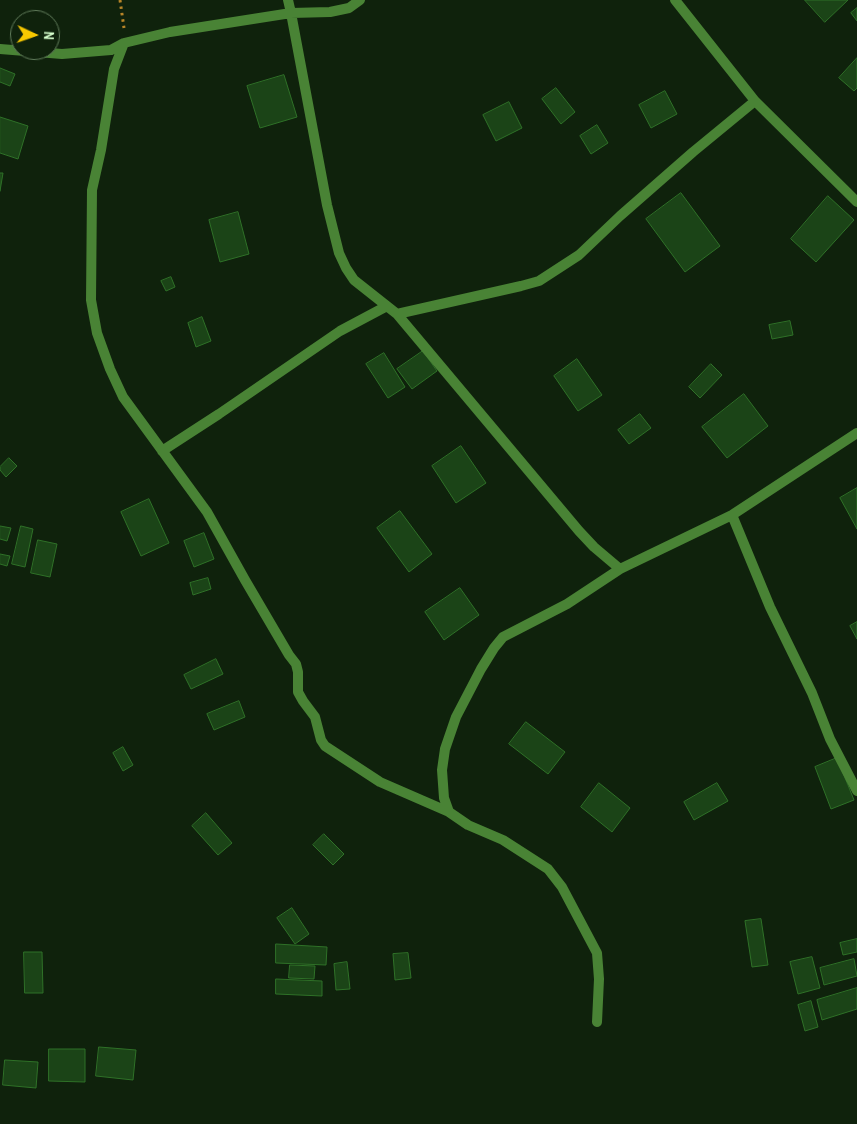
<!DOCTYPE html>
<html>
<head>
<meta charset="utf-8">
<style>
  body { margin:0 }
  #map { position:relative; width:857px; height:1124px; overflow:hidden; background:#0f220c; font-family:"Archivo Narrow",sans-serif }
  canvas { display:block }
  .north { position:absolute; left:10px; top:10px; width:50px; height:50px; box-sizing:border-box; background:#0f220c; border:1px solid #5f7a59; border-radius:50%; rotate:93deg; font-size:14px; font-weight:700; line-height:20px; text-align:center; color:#d6ffcd }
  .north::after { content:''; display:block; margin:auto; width:18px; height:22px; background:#f8c800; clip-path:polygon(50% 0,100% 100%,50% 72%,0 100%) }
</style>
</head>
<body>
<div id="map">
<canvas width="857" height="1124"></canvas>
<div class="north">N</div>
</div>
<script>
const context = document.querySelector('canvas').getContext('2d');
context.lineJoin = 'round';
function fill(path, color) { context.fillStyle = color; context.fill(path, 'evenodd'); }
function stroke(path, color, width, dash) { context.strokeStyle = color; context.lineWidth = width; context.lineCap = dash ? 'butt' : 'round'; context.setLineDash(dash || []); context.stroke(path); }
const building = new Path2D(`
  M805,0H848L825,22Z
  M857,8V21L851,13Z
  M857,58V88L854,91L839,78Z
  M0,68L15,74L10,86L0,82Z
  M284,75L297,117L260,128L247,86Z
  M556,88L575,112L561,124L542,99Z
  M665,91L677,114L651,128L639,105Z
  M509,102L522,128L496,141L483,115Z
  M0,117L28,126L18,159L0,153Z
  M597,125L608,143L591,154L580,136Z
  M0,173H3L0,191Z
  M681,193L720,246L685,272L646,219Z
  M828,196L854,220L816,262L791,239Z
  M238,212L249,254L220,262L209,220Z
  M171,277L175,287L166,291L161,281Z
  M202,317L211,341L196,347L188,323Z
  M790,321L793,335L772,339L769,325Z
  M423,351L437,371L412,389L397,369Z
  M384,353L405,387L388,398L366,364Z
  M577,359L602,395L578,411L554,376Z
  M711,364L722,375L700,398L689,387Z
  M744,394L768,426L727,458L702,427Z
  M640,414L651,428L629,444L618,430Z
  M461,446L486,483L456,503L432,466Z
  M9,458L17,466L6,477L0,470V467Z
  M857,488V529L840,498Z
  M149,499L169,543L141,556L121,512Z
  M400,511L432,554L409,572L377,528Z
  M0,526L11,528L7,541L0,539Z
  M21,526L33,529L25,567L12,564Z
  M204,533L214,559L194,567L184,541Z
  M38,540L57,544L50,577L31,573Z
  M0,554L10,556L7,566L0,564Z
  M208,578L211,589L193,595L190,583Z
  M460,588L479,615L444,640L425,612Z
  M857,622V639L850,626Z
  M216,659L223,674L191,689L184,675Z
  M239,701L245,717L214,730L207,714Z
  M526,722L565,752L548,774L509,744Z
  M123,747L133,765L123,771L113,753Z
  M837,758L854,800L831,809L815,767Z
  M599,783L630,808L612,832L581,807Z
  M717,783L728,801L694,820L684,802Z
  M206,813L232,843L218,855L192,826Z
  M324,834L344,854L333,865L313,845Z
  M292,908L309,934L295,944L277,918Z
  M761,919L768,965L752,967L745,921Z
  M857,939V952L843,955L840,943Z
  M276,944L327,947L326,965L276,963Z
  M24,952H42L43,993H25Z
  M408,953L411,978L395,980L393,954Z
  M812,957L820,988L798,994L790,962Z
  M854,959L857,976L824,985L820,968Z
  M347,962L350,989L336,990L334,964Z
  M290,965L315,966L314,979L289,978Z
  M276,979L322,981V996L276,994Z
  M857,988V1009L822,1020L817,1000Z
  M811,1001L818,1027L805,1031L798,1005Z
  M99,1047L136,1050L133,1080L96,1076Z
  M49,1049H85V1082L49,1081Z
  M5,1060L38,1062L36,1088L3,1085Z`);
fill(building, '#1b4417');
stroke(building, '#2f7128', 1);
stroke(new Path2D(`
  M120,0L124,28`), '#b88528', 3, [2.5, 4]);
stroke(new Path2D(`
  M288,0L291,13L327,205L339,253L346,268L354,280L397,314L579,531L594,547L620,569
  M675,0L755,101L857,202
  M124,43L114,69L101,150L92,190L91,300L97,333L110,369L123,397L207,512L245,580L289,655L296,664L298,672V692L303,701L315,717L321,740L325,746L380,782L449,812
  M0,49L62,54L111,50L124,43L170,32L291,13L330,12L349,8L360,0
  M397,314L521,286L539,281L579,255L620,216L693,152L755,101
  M162,451L219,414L340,331L387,306
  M732,515L770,607L812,693L830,739L857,791
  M597,1022L599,979L597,953L562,887L548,869L503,840L468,825L449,812L444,798L442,770L445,749L456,717L481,669L494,648L503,637L567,604L620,569L732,515L857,433`), '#498335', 10);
</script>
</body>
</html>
